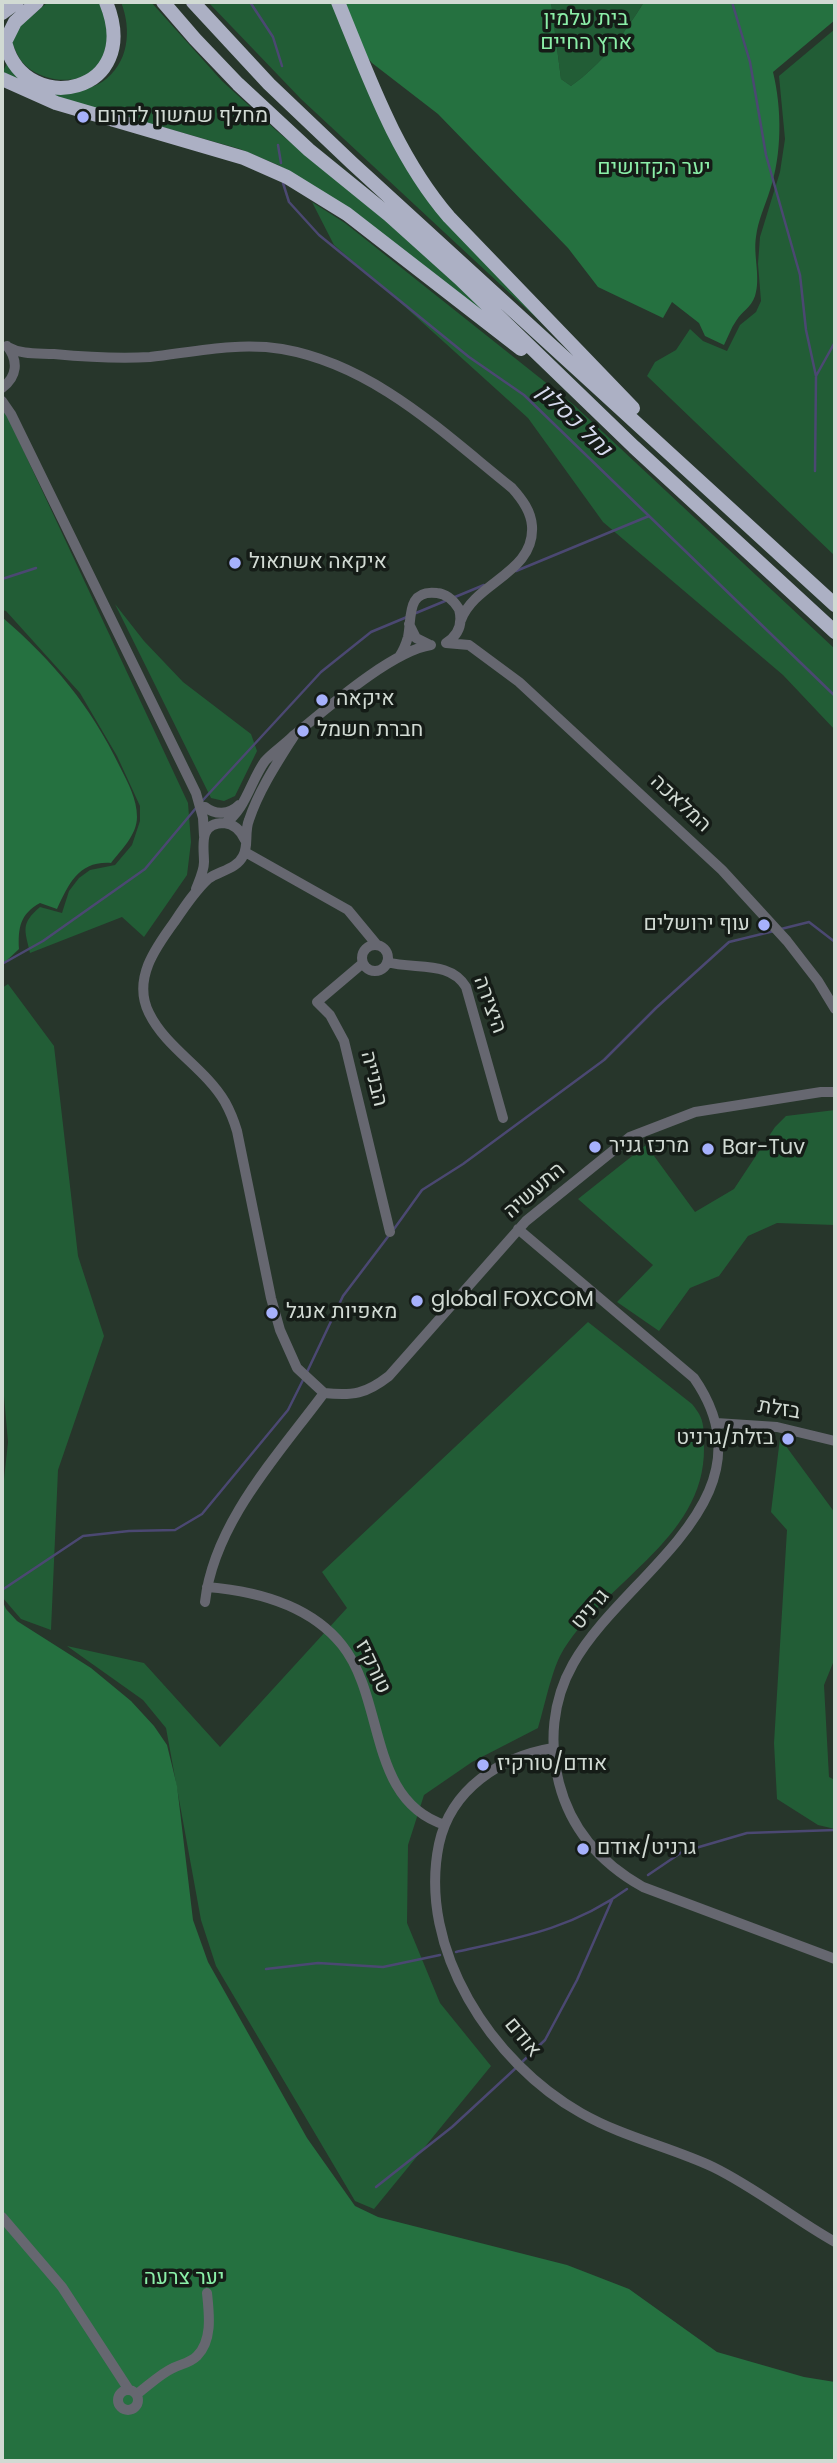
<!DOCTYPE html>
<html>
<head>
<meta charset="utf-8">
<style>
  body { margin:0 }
  #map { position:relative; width:837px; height:2463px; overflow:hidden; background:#27362b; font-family:Poppins,sans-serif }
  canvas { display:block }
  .frame { position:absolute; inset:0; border:4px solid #d1dad3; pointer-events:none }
</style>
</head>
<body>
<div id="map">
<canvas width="837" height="2463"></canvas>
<div class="frame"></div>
</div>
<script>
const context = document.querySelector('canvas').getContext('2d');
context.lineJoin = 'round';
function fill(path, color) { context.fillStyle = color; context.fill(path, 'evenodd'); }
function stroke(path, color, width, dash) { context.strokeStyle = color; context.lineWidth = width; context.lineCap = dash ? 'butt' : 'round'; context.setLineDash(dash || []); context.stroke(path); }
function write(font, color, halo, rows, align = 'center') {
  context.font = font + ' Poppins,Heebo,sans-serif'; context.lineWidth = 7; context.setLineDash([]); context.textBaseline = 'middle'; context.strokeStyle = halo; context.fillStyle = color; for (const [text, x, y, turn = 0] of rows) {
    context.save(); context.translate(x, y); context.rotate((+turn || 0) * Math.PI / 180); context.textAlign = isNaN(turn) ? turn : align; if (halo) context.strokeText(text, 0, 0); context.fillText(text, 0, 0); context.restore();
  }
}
fill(new Path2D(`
  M48,2H100C105,18 110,32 106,50C97,86 50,87 26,66C19,60 16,51 12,43L17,29Z
  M121,2H151L222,81L278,132L387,222L511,334L352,210L278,165L240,149L63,99L2,73L8,61L70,93C81,90 93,88 102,82C129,64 132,30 121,2Z
  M208,2H333L389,137L559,339L301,99Z
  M551,2H644C624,34 602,64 571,86L561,79Z
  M835,29V556L647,376L655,362L676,350L690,329L703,341L727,351L740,325L756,312L761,301L758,264L760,237L780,172L785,139L779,76Z
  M312,202L345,223L574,405L835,649V730L783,675L603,522L528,418L392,295L334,245Z
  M2,409L5,411L188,803L191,842L187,875L144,937L122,917L30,953C25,930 20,924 40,907L62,913L69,891L79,878L90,870L115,865L132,845L140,821V806L117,756L80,693L6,611L2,610Z
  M115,604L144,641L183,682L251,734L257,751L235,796L224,801L211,798Z
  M8,984L54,1046L78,1256L104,1336L58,1470L51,1630L21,1619L2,1597V1498L8,1442L2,1373V988Z
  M835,1110V1225L777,1223L748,1236L719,1276L690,1288L659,1331L617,1302L653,1265L578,1199L646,1145L695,1212L734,1189L775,1127L786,1116Z
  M588,1322L692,1404C706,1421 703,1427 704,1448C705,1541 600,1583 560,1656C551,1674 544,1708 538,1728L472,1762L424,1795L408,1845L407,1923L440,2003L491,2066L374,2209L355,2201L216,1966L201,1920L166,1728L143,1700L67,1646L144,1663L220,1747L347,1608L322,1572Z
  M780,1438L835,1513V1658L824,1685L829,1777L835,1780V1829L818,1825L777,1799L774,1743L787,1530L771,1512Z`), '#225d36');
fill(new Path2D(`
  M343,2H551L561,79L571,86C602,64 624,34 644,2H835V20L773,72C782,109 782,154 770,190C765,206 758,220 756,237C753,255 761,278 755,296C751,308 742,311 736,321C731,328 728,337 724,345L705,336L699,323L672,302L663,318L598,287L568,248L438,114L372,63L359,48Z
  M2,617C54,662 90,705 120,767C128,783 137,799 137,817C137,835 121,850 111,863C79,861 69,883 57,909L40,903C20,914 18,928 19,949L2,965Z
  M2,1600L6,1609L17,1621L91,1668L131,1701L154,1726L167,1745L177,1786L193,1920L208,1962L307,2138L355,2206L378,2217L567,2265L629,2289L717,2352L804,2377L835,2382V2461H2Z`), '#257140');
stroke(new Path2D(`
  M250,2L273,37L282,66
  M732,2L750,62L766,155L800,275L806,330L816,376L815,471
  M278,145L281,163
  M283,183L289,202L319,235L469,357L524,395L835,696
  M816,376L835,342
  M516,571L649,516
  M2,579L36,568
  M455,597L484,585
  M416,613L445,601
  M203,800L321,672L371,632L407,617
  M781,929L809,922L835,942
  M2,964L43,941L145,869L196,808
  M394,1229L422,1190L463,1164L604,1060L656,1008L729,942L774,931
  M307,1372L343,1296L390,1234
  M2,1590L83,1536L129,1531L175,1530L202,1514L288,1410L304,1378
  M648,1875L682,1852L747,1833L835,1830
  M456,1952C519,1938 574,1928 627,1889
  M266,1969L318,1963L383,1967L440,1955
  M522,2062L545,2040L577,1980L612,1900
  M376,2187L452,2127L517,2067`), '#4b4872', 2.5);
stroke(new Path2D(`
  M8,347C22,355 38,353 54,354C86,357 118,359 150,357C194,352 237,342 282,349C374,365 442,432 512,488C522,499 531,511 532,526C535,573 475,582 461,620
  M2,388C17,377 19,361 7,346
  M2,401L11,414L196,793L203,818L204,836
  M409,624L416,638L430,645
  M446,643L469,645L519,682L722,870L787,941L818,981L835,1009
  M399,657C403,651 406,644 408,637C412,618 406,589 437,593C448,594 454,601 459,609C463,624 459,635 446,643
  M294,736C277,763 259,790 249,820C244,832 249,846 243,856C237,869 219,871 208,879C195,891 185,906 175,921C156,947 132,979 149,1013C166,1048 205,1068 225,1102C230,1111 234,1121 237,1131L271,1298L280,1330L297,1368L324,1393
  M205,807C215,815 229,815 239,805
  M225,823C245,811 251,780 265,761C273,752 284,745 293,736C325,710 391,651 431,645
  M245,852L348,910L377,945
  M196,889C199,881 204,871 204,862C204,846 198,823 224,823C235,824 241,831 245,840
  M362 958a13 13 0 1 1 26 0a13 13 0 1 1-26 0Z
  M387,962C415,970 450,960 466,987L503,1118
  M363,963L317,1002L330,1015L344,1041L390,1232
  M518,1229L694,1378C778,1499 623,1574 573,1664C552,1701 549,1743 559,1783C571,1830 602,1864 643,1887L835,1959
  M324,1393C353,1396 366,1394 389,1376L526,1221L630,1137L695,1112L821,1092H835
  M716,1423L777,1427L835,1441
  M207,1587C256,1591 310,1605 342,1645C386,1700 367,1800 445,1825
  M205,1602C214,1523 278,1455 324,1393
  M553,1748C500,1757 451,1789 439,1844C417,1949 492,2063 581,2113C623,2137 670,2147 713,2167C756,2188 794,2219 835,2242
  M2,2217L62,2287L129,2390
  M118 2400a10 10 0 1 1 20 0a10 10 0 1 1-20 0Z
  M137,2394C148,2386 160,2374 173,2368C181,2364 190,2363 197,2356C213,2340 209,2313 207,2293`), '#666770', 10);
stroke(new Path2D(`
  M163,2L195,39L238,84L309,150L389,215L459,278L634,447L835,632
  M193,2L269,84L352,163L835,605
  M338,2C369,77 395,154 449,217L633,408
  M2,13L17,2
  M6,40L15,22L37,2
  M6,45C26,117 144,95 106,2
  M2,79L56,103L244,158L287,177L347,214L521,349`), '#acb0c4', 14);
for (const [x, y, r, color] of [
  [83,117,7,"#a6b1fc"],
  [235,563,7,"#a6b1fc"],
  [322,700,7,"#a6b1fc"],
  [303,731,7,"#a6b1fc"],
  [764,925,7,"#a6b1fc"],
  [595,1147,7,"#a6b1fc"],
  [708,1149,7,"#a6b1fc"],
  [417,1301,7,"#a6b1fc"],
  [272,1313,7,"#a6b1fc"],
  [788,1439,7,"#a6b1fc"],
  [483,1765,7,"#a6b1fc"],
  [583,1849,7,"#a6b1fc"]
]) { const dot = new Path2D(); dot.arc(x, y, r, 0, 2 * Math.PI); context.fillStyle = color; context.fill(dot); stroke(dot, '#151c17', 2.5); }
write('21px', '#8befa8', '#151c17', [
  ["בית עלמין",586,20],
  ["ארץ החיים",586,44],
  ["יער הקדושים",654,169],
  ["יער צרעה",184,2279]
]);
write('21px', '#d1dad3', '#151c17', [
  ["מחלף שמשון לדרום",97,117],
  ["איקאה אשתאול",249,563],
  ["איקאה",336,700],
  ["חברת חשמל",317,731],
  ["עוף ירושלים",750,925,"right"],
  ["מרכז גניר",609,1147],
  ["Bar-Tuv",722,1149],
  ["global FOXCOM",431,1301],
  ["מאפיות אנגל",286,1313],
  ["בזלת/גרניט",774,1439,"right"],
  ["אודם/טורקיז",497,1765],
  ["גרניט/אודם",597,1849]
], 'left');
write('21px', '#d1dad3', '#151c17', [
  ["המלאכה",680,804,43],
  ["היצירה",489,1005,70],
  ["הבנייה",373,1079,76],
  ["התעשיה",535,1191,-41],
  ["בזלת",779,1410,9],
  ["גרניט",591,1610,-49],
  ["טורקיז",372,1667,65],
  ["אודם",522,2038,51]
]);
write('italic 23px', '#d6daed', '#151c17', [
  ["נחל כסלון",573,421,44]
]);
</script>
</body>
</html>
